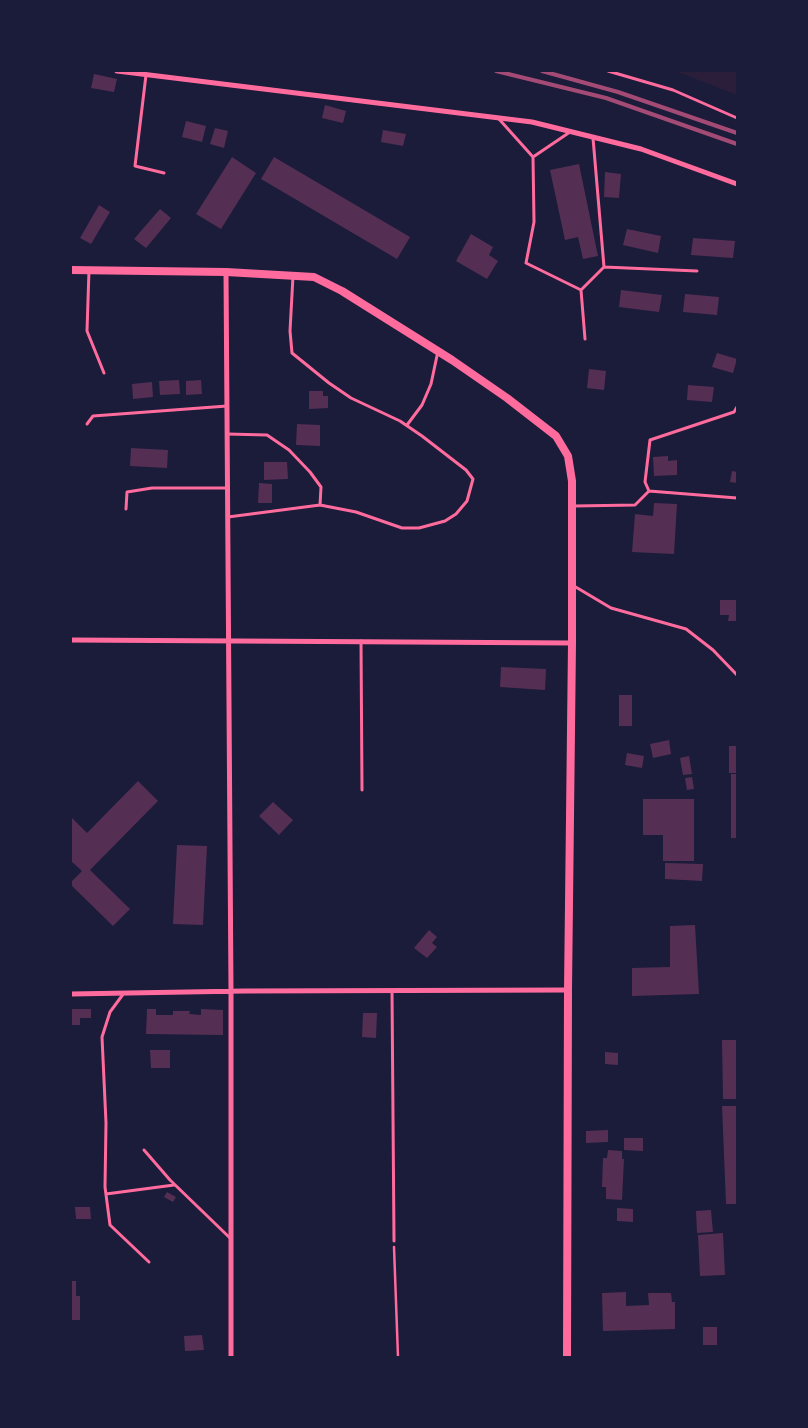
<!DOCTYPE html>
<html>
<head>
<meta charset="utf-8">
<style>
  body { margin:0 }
  #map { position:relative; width:808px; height:1428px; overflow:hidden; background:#1b1b3a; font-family:"IBM Plex Serif",serif }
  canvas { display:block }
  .frame { position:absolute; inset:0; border:72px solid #1b1b3a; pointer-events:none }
</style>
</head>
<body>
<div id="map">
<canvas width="808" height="1428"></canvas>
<div class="frame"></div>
</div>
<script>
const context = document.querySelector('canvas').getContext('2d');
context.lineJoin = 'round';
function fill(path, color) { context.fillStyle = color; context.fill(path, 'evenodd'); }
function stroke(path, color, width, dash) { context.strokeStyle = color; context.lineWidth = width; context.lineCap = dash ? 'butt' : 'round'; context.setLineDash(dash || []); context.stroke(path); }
fill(new Path2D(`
  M675,71H737V95Z`), '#2a1e3b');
fill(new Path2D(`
  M94,74L117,79L114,92L91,88Z
  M325,105L346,111L343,123L322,118Z
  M186,121L206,126L202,142L182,137Z
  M215,128L228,131L224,148L210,144Z
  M383,130L406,134L403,146L381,142Z
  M232,157L256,173L221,229L196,214Z
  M274,157L410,237L397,259L261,179Z
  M579,164L598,256L583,259L578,237L565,240L550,170Z
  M605,172L621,174L619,198L604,197Z
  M99,205L110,212L91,244L80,238Z
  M160,209L171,218L146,248L134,239Z
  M627,229L661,236L658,253L623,245Z
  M471,234L493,247L489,255L498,261L487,279L456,261Z
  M693,238L735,241L733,258L691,255Z
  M621,290L662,295L659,312L619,307Z
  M685,294L719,297L717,315L683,312Z
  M717,353L737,359L733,373L712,367Z
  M589,369L606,371L604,390L587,388Z
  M179,380L180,394L160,395L159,381Z
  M201,380L202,394L186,395V381Z
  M152,382L153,397L133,399L132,384Z
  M688,385L714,387L712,402L687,400Z
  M309,391H323V396H328V408L309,409Z
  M297,424L320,425V446L296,445Z
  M131,448L168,450L167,468L130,466Z
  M668,456V461L677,460V475L654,476L653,457Z
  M264,462H287L288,479L264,480Z
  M732,471L737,472V483L730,482Z
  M259,483L272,484V503H258Z
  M654,503L677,504L674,554L632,552L635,514L653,516Z
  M720,600H737V621H728L729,615H720Z
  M501,667L546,669L545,690L500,687Z
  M619,695H632V726H619Z
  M669,740L671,754L653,758L650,744Z
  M729,746H737V773H729Z
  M627,753L644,756L642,768L625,765Z
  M689,756L692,774L683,775L680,758Z
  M731,774H737V838H731Z
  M692,777L694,789L687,790L685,778Z
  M138,781L158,801L90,870L130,909L113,926L71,885V882L82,871L71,861V817L87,833Z
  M643,799H694V861H663V835H643Z
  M273,802L293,820L279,835L259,816Z
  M177,845L207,846L203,925L173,924Z
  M665,863L703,864L702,881L665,879Z
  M695,925L699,994L632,996V968L670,967V926Z
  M429,930L437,937L432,943L437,947L427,958L414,948Z
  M71,1009H91V1018H80V1025H71Z
  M147,1009H156V1015H173V1011H190L189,1014L201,1015V1009L223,1010V1035L146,1034Z
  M363,1013H377L376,1038L362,1037Z
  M722,1040H737V1099H723Z
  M150,1050H170V1068H151Z
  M605,1052L618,1053V1065L605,1064Z
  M722,1106H737V1204H726Z
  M608,1130V1142L586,1143V1131Z
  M624,1138H643V1151L624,1150Z
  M608,1150L622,1151V1159H624L622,1200L606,1199V1187H602L603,1158H607Z
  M167,1192L176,1197L173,1202L164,1197Z
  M75,1207H90L91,1219H76Z
  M617,1208L633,1209V1222L617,1221Z
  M711,1210L713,1232L697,1233L696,1211Z
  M723,1233L725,1275L700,1276L698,1235Z
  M71,1281H76V1296H80V1320H71Z
  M626,1292V1306L649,1305L648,1293H671L672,1302H675V1329L603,1331L602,1293Z
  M703,1327H717V1345H703Z
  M202,1335L204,1350L185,1351L184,1336Z`), '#542f53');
stroke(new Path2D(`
  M394,1247L398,1357`), '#ff6b9d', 2.5);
stroke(new Path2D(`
  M608,71L673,90L737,118
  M146,75L135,166L164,173
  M499,119L533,157L534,222L526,263L581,290
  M533,157L570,132
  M604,267L697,271
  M89,270L87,331L104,373
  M585,339L581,290L604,267L593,138
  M87,424L93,416L227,406
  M407,425L422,405L431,384L438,351
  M227,434L267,435L289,450L310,472L321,487L320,505
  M649,491L645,482L650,440L734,412L737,407
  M574,506L635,505L649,491L737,498
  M126,509L127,492L152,488H227
  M228,517L320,505L356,512L402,528H419L445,521L456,514L467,501L473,479L466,470L422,436L400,421L351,398L329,383L292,353L290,331L293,276
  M574,586L611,608L686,629L713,650L737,675
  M361,641L362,790
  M392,991L394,1241
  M124,993L110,1012L102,1037L106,1123L105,1187L110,1225L149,1262
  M144,1150L170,1180L230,1238
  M106,1194L174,1185`), '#ff6b9d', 3);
stroke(new Path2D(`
  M117,71L532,122L641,149L737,184
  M226,272L231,991V1357
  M71,640L572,643
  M71,994L244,991L568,990`), '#ff6b9d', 5);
stroke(new Path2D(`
  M71,270L226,272L314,277L342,291L452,360L507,398L556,436L568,456L572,481V643L568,990L567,1357`), '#ff6b9d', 8);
stroke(new Path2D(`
  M496,71L606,98L737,144
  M542,71L618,92L737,133`), '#a44b75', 4);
</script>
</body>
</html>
